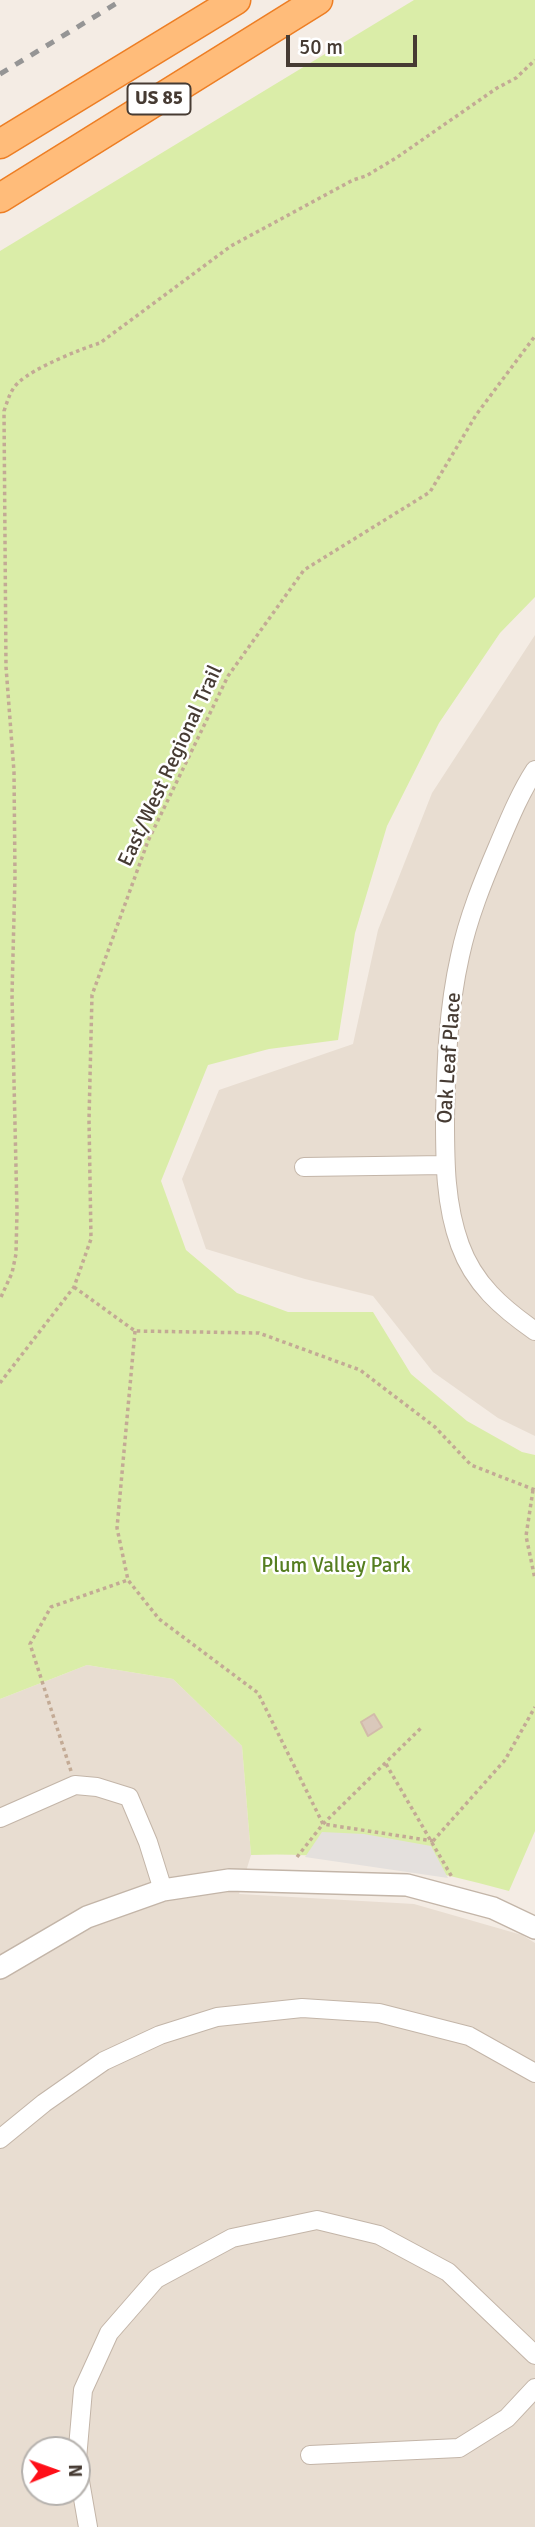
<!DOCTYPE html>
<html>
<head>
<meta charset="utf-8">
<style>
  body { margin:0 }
  #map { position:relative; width:535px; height:2527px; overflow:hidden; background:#f4ece4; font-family:Signika,sans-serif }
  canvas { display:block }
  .north { position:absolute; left:21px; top:2436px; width:70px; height:70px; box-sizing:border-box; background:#fff; border:2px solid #b5b1ad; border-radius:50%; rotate:89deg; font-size:19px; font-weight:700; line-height:28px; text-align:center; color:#463b33 }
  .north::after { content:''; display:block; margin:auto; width:24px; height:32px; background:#ff0f18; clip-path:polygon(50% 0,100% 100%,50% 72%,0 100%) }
  .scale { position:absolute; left:286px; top:35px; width:131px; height:32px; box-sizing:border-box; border:4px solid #463b33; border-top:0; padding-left:9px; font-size:21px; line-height:24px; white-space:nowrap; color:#463b33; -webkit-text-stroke:5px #fff; paint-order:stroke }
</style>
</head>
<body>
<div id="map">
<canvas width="535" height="2527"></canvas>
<div class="north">N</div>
<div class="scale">50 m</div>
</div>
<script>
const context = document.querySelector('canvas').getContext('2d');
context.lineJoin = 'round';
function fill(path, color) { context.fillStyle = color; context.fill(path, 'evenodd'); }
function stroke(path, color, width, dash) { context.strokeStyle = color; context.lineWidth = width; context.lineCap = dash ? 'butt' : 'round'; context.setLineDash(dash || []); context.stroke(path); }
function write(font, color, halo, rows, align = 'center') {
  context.font = font + ' Signika,sans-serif'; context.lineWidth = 5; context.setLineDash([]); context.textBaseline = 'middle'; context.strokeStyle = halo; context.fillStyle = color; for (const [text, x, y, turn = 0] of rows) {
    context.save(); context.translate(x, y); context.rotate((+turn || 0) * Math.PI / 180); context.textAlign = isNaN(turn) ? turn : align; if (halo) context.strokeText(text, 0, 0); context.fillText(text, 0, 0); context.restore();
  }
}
fill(new Path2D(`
  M535,635V1436L498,1418L433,1372L373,1296L305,1279L206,1249L182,1179L219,1090L353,1044L378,930L432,793Z
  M87,1665L173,1679L242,1746L251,1855L239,1894L414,1904L522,1935L535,1943V2527H0V1699ZM35,2450H77V2492H35Z`), '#e8ddd1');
fill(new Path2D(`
  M414,0H535V597L500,633L439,723L387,826L355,933L338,1040L269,1049L208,1065L161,1181L186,1250L237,1293L288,1312H373L411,1374L467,1421L522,1452L535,1455V1831L509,1891C426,1868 338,1851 251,1855L242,1746L173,1679L87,1665L0,1699V251Z`), '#daeda8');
fill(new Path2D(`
  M322,1832L364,1834L431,1846L448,1878L305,1857Z`), '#e4e0dd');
const building = new Path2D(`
  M374,1714L382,1727L368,1736L361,1722Z`);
fill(building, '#dac8bb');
stroke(building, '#d2bbaa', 2);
const minor = new Path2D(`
  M535,770C520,793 509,820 498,846C483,881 468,918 460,956C448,1009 446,1064 445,1119C445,1161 445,1204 460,1245C474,1284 502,1308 535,1331
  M304,1167L445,1165
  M0,1818L75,1785L97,1787L129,1797L148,1842L163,1890
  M0,2139L44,2103L104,2061L160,2035L217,2017L302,2008L379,2013L469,2036L535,2073
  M310,2455L459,2448L507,2418L535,2388
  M77,2459L83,2390L109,2333L156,2279L232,2238L317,2220L379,2235L448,2272L535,2355
  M77,2464L88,2527`);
const tertiary = new Path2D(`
  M0,1968L87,1917L163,1890L229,1880L407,1885L493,1908L535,1928`);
const trunk = new Path2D(`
  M0,144L236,0
  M0,198L318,0`);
stroke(minor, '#c3b5a8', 20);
stroke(tertiary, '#c3b5a8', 24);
stroke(trunk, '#ed7e24', 31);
stroke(new Path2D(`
  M74,1287L135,1331L259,1333L360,1370L435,1427L471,1465L535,1490
  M1,1297L12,1273L16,1254L17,1211L12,995L15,876L14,772L6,667L4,411C8,400 10,390 19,382C34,368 80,349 100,343L231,246L353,180L366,176L396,158L497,88L516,78L535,60
  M135,1331L117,1528L128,1580L159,1619L258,1693L323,1824L433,1841
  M0,1383L74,1287L91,1239L89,1120L92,995L148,841L228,676L304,570L430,492L476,415L535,336
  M533,1490L526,1536L535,1579
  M386,1764L452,1877
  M71,1771L30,1644L51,1607L128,1580
  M433,1841L505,1760L535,1707
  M297,1857L323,1824L422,1727`), '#c3aa95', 3.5, [3.5, 3.5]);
stroke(minor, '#fff', 18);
stroke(tertiary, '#fff', 21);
stroke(trunk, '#ffbc7a', 28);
stroke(new Path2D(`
  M0,74L122,0`), '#959595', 5, [9, 9]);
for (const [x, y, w] of [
  [159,99,63]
]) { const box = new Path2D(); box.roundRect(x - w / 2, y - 15.5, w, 31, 5); context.fillStyle = '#fff'; context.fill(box); stroke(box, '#463b33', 2); }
write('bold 19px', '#463b33', null, [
  ["US 85",159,99]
]);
write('21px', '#463b33', '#fff', [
  ["East/West Regional Trail",171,766,-65],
  ["Oak Leaf Place",450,1058,-86]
]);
write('21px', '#557e20', '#fff', [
  ["Plum Valley Park",336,1566]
]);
</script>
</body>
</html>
